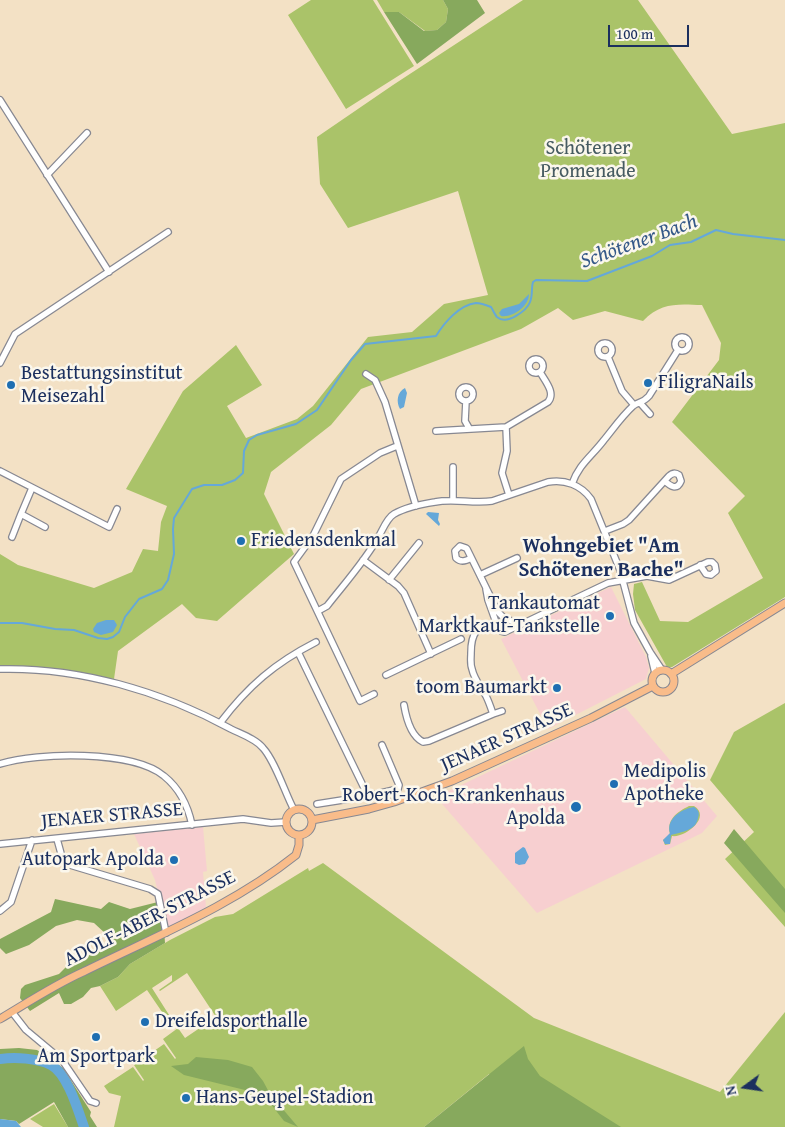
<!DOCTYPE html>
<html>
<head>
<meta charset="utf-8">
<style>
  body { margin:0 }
  #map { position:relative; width:785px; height:1127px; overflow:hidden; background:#f3e1c5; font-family:"Gentium Book Plus",serif }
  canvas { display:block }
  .north { position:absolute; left:720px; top:1062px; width:50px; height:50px; -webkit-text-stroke:4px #fbf7ec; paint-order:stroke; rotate:256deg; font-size:14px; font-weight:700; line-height:20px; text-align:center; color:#1b2f5e }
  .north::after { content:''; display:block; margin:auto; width:18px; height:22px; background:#1b2f5e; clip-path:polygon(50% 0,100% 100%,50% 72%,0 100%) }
  .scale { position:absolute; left:608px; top:25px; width:81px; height:22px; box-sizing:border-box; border:2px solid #1b2f5e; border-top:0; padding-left:6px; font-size:15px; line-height:18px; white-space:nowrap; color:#1b2f5e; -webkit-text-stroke:4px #fbf7ec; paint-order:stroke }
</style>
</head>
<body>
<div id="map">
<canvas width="785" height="1127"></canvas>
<div class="north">N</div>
<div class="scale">100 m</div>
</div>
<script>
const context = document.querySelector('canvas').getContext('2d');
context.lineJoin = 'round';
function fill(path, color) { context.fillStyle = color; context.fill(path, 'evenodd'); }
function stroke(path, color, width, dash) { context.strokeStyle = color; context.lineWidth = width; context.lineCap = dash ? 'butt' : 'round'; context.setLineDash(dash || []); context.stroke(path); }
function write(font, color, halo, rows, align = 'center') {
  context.font = font + ' "Gentium Book Plus",serif'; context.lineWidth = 5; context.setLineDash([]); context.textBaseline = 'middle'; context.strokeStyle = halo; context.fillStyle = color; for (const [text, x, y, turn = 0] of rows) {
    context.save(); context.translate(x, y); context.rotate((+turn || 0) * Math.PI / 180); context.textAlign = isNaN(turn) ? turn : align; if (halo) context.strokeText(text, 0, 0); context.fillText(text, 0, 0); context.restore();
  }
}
fill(new Path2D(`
  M611,587L646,657L649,668L646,679L548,729L501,639Z
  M625,707L717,816L702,833L537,913L436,797Z
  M203,827L207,871L203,872L206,907L167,929L155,880L134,834Z`), '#f7cfd0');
fill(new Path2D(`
  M311,0H373L414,66L346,109L288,15Z
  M377,0H443L448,9L446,22L437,30L425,31L399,12H384Z
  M523,0H638L732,134L785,123V597L672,667H667L635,610L633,594L634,584L642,582L660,621L688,622L763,578L728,513L745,496L672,422L719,360L721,343L702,305C678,304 661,302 643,321L605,311L573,320L558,308L521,329L361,389L331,425L271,472L264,494L294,554L217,621L196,618L182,604L118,651L114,679L60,670L0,666V554L18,565L94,588L132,572L143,549L158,551L161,522L167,506L126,489L183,391L236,345L262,385L227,406L246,438L297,419L313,406L368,337L412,332L444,304L488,295L458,191L348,228L320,184L317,137L393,85Z
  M785,703V927L725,859L754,832L710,780L734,732Z
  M689,806H694C712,817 685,838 672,836L670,844L665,845L663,840L670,834C666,820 677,812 689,806Z
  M323,863L534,1018L720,1092L785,1012V1127H582L489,1074L424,1127H114L121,1096L109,1093L104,1086L133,1067L143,1081L144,1080L134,1065L164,1044L175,1059L176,1058L163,1039L178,1028L185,1038L216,1017L187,973L160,991L159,990L172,981V975L152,988L176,1026L173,1028L147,990L116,1011L100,986L118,977L130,964L170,940L215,917L233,914L308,868L309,871Z
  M54,1104L68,1127H43L30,1119Z`), '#aac369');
fill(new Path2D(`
  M443,0H477L485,13L417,64L384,12H399L424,31L437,30L446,22L448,9Z
  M734,829L785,889V913L724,843Z
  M55,899L101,909L109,902L130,909L162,901L165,943L130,964L118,977L100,986L91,988L83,997L71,1004H64L59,993L30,1011L20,998L21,989L25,985L59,974L78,955L108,948L107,935L94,923L77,920L56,926L29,945L6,954L0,948V939L51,912Z
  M524,1046L528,1059L540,1076L621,1127H424Z
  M19,1048L37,1050L63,1068L91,1112L90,1116L97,1127H68L54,1102L19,1124L16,1121L0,1119V1049Z
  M196,1057L228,1060L252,1067L263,1081L270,1094L298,1127L284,1121L270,1103L245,1090L184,1075L171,1066L188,1064Z`), '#87a95d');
fill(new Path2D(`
  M529,294C529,306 513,318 501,316L499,313L502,309L519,304Z
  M405,388L407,393L404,407L400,409C396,402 397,392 405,388Z
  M428,512L439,513L438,520L440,524L439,526L426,514Z
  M106,620H114L117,625L113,632L101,635L94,632L93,629L97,623Z
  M694,807C698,810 700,812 698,818C696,831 681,832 671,835L670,844H665L663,840L670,833C666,819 681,809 694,807Z
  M523,847L525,848L529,857L525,864L519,865L515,863V853Z
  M0,1119L16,1121L21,1127H0Z`), '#65a8d9');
stroke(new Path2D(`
  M0,623H22L55,629L74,630L98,638L107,639L113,637L119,632L125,617L139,599L162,589L168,580L174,554L173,529L174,518L192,489L204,485H222L235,480L243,473L244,451L249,440L257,435L296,424L317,410L351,360L365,344L436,336C444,323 459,305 476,303C481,303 486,305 491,307C493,310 495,315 497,317C507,326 527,310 530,302C533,295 531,288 533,282L536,280L587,281L652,256L670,245L691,242L716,230L733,234L785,240`), '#65a8d9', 2);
stroke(new Path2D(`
  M0,1059C15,1057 37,1058 51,1065C67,1073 78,1110 84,1127`), '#65a8d9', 10);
const minor = new Path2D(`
  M0,100L109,272
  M47,175L87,133
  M675 344a7 7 0 1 1 14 0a7 7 0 1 1-14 0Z
  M598 350a7 7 0 1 1 14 0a7 7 0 1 1-14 0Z
  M608,357L622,391L634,405
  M529 366a7 7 0 1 1 14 0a7 7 0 1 1-14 0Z
  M0,363L15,334L168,232
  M366,374L375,380L385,402L416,506
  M459 394a7 7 0 1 1 14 0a7 7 0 1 1-14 0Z
  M466,401L465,421L469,428
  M641,404L650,414
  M436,431L506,427
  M0,471L109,527L117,509
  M572,484C579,464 592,456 604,440C613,429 622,416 633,406C638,402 643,403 649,396L678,350
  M32,488L21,514L45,527
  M509,495L502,473L507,451L506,427L548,402C556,393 545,381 540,372
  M453,500V467
  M605,531L623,524L629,520L669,476C672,473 675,472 679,475L681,481C677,491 670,486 665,481
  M12,537L21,514
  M471,558C466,561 461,563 456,558L455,551L460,546L466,548L467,549L498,612L504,618L519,624
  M363,560L398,586L404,593L431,654
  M480,575L517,558
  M389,580L419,543
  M486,589L488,600L498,628L501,631L505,632L608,583L647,576L669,580L708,562H712L715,565L716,571L711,575L706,574L700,565
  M318,611L327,606C345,583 365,561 379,536C383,529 387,518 394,514C406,507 422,504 435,502C454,498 473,504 492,501L548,482C565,479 581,485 591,499L620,570L634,623L650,652L662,670
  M498,624C476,624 471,634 471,653C471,658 470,664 472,669C474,679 481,687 486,696C489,702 491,708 493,714L502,711
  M298,652L368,796
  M651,656L655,673
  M0,669C79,667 161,691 231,729C241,734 256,739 263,748C275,761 285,793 294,810
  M386,675L461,639
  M374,694L360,701L294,562L313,536L341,479L380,453L397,446
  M404,705C406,717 411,736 423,742L429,741L493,714
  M220,723C248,686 275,663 316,642
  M0,764C37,752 133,750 164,776C179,788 188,806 192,825
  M317,804L368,796L398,789L399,785L382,745
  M57,839L62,857L70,865L150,889L158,894L166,933
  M0,844L243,819L271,823L286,822
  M0,911L11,902L32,840
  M12,1012L26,1030L62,1060L90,1101L96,1103`);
const major = new Path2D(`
  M652 681a11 11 0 1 1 22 0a11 11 0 1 1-22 0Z
  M671,674L785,603
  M286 822a13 13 0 1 1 26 0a13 13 0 1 1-26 0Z
  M312,820L369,809L394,802L452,781L591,718L653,686
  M0,1019C27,1003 54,985 83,972C156,936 232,906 296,855L299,845V835`);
stroke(minor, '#878892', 8);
stroke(major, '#878892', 9);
stroke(minor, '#fff', 5.5);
stroke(major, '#f9bc8a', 7);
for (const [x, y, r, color] of [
  [648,383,5,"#1f6fb2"],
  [11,385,5,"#1f6fb2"],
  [241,541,5,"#1f6fb2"],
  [610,616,5,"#1f6fb2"],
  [557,688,5,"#1f6fb2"],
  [614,784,5,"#1f6fb2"],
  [576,807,6,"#1f6fb2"],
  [174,860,5,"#1f6fb2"],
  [145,1022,5,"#1f6fb2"],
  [96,1037,5,"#1f6fb2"],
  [186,1098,5,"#1f6fb2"]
]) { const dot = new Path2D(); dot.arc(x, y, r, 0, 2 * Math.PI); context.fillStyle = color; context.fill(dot); stroke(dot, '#fbf7ec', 2); }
write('20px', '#465b61', '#fbf7ec', [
  ["Schötener",588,149],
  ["Promenade",588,172]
]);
write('20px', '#1b2f5e', '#fbf7ec', [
  ["Bestattungsinstitut",21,374],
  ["Meisezahl",21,397],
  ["FiligraNails",658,383],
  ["Friedensdenkmal",251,541],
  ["Tankautomat",600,604,"right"],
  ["Marktkauf-Tankstelle",600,627,"right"],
  ["toom Baumarkt",547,688,"right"],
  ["Medipolis",624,772],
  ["Apotheke",624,795],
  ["Robert-Koch-Krankenhaus",565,796,"right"],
  ["Apolda",565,819,"right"],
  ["Autopark Apolda",164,860,"right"],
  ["Dreifeldsporthalle",155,1022],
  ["Am Sportpark",96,1057,"center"],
  ["Hans-Geupel-Stadion",196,1098]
], 'left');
write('20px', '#1b2f5e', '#fbf7ec', [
  ["JENAER STRASSE",507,738,-24],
  ["JENAER STRASSE",112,816,-5],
  ["ADOLF-ABER-STRASSE",150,919,-27]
]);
write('italic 21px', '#355989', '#fbf7ec', [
  ["Schötener Bach",639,242,-20]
]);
write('bold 21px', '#1b2f5e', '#fbf7ec', [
  ["Wohngebiet \"Am",601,547],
  ["Schötener Bache\"",601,571]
]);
</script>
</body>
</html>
